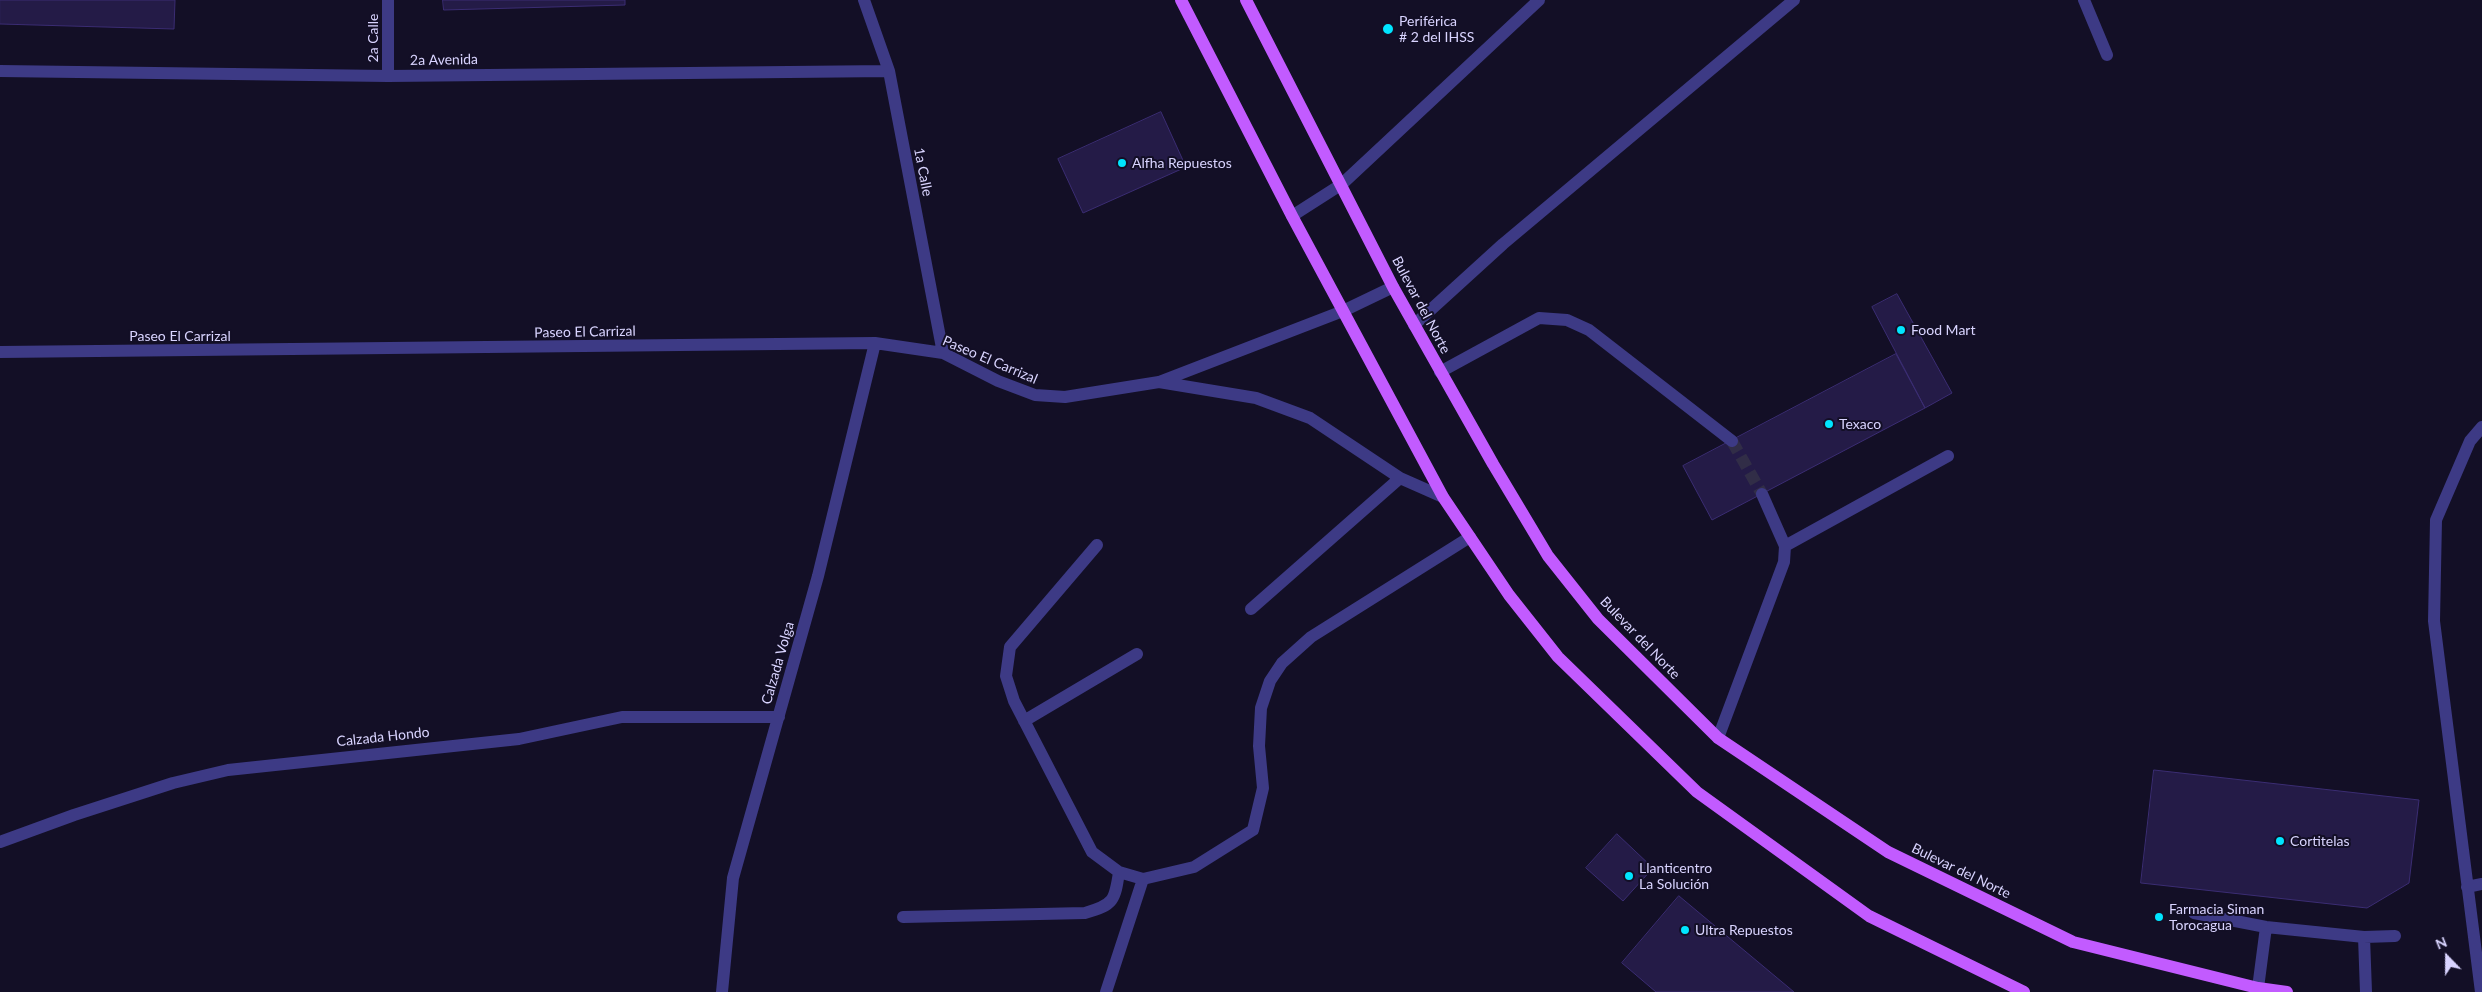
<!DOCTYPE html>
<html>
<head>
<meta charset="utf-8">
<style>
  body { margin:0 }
  #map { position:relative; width:2482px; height:992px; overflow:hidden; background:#130f26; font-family:Lato,sans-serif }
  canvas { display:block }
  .north { position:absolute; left:2422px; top:932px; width:50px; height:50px; -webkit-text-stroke:4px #130f26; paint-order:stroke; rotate:338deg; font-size:14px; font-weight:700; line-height:20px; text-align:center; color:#d9d4ff }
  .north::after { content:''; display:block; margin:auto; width:18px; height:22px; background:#d9d4ff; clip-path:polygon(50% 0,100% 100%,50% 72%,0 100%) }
</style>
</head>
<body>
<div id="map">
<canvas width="2482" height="992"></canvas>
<div class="north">N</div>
</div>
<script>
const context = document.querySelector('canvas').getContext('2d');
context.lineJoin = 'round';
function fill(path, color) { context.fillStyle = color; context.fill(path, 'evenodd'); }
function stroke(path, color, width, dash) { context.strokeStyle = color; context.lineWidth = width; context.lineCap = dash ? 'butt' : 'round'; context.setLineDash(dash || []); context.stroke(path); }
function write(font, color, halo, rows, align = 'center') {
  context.font = font + ' Lato,sans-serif'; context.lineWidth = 4; context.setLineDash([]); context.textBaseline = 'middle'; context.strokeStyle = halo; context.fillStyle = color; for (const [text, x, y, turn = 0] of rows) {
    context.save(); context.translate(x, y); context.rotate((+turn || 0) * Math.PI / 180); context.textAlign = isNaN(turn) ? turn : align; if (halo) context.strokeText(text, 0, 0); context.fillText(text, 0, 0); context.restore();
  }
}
const building = new Path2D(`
  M0,0H175L174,29L0,24Z
  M443,0H625V5L444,10Z
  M1161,112L1186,167L1083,213L1058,159Z
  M1897,294L1952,393L1925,408L1872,307Z
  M1896,354L1925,408L1712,520L1683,466Z
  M2154,770L2419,800L2409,883L2367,908L2141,883Z
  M1617,834L1653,868L1623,901L1586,868Z
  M1679,896L1794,992H1656L1622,963Z`);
fill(building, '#241b47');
stroke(building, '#3b2d73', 1);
stroke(new Path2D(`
  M1732,441L1762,494`), '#312d47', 12, [12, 6]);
stroke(new Path2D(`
  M864,0L889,71L943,353
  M2084,0L2107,55
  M0,71L388,76L889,71
  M388,76V0
  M1292,216L1342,184L1539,0
  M1414,325L1503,244L1794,0
  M0,352L875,343L943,353L998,381L1035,395L1065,397L1159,382L1343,311L1393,287
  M1440,372L1539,318L1567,320L1589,330L1732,441
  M1159,382L1256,398L1310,418L1400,478L1443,497
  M1097,545L1010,647L1006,676L1014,701L1092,852L1119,872L1143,879L1194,867L1253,830L1263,788L1259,746L1261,708L1270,681L1282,663L1311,637L1470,537
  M1785,546L1948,456
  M1251,609L1400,478
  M1024,721L1137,654
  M1718,738L1784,562L1785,546L1762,494
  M0,842L74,815L173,783L228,770L519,739L622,717H779
  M2467,887L2482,884
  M2194,913L2266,927L2364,937
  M903,917L1085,913C1114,905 1115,900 1119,872
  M2258,988L2266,927
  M722,992L733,878L818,576L875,343
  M1106,992L1143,879
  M2366,992L2364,937L2395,936
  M2481,992L2434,621L2436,520L2470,441L2482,427`), '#3d3a85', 12);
stroke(new Path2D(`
  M1181,0L1292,216L1443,497L1509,595L1558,657L1697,792L1869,916L2024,992
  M1246,0L1393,287L1493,464L1548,556L1598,619L1718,738L1888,852L2073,942L2258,988L2287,992`), '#c25bff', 12);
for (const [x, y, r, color] of [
  [1388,29,6,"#00e5ff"],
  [1122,163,5,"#00e5ff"],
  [1901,330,5,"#00e5ff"],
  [1829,424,5,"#00e5ff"],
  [2280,841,5,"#00e5ff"],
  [1629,876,5,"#00e5ff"],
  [2159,917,5,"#00e5ff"],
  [1685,930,5,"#00e5ff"]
]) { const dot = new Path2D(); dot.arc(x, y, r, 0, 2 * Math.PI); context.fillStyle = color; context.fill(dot); stroke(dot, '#130f26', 2); }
write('14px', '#d9d4ff', '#130f26', [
  ["Periférica",1399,21],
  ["# 2 del IHSS",1399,37],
  ["Alfha Repuestos",1132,163],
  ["Food Mart",1911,330],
  ["Texaco",1839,424],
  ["Cortitelas",2290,841],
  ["Llanticentro",1639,868],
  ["La Solución",1639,884],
  ["Farmacia Siman",2169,909],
  ["Torocagua",2169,925],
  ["Ultra Repuestos",1695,930]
], 'left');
write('14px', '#d9d4ff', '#130f26', [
  ["2a Calle",373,38,-90],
  ["2a Avenida",444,60,-1],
  ["1a Calle",923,172,79],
  ["Bulevar del Norte",1421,305,62],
  ["Paseo El Carrizal",585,332,-1],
  ["Paseo El Carrizal",180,336],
  ["Paseo El Carrizal",990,360,23],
  ["Bulevar del Norte",1640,638,46],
  ["Calzada Volga",778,663,-74],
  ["Calzada Hondo",383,737,-6],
  ["Bulevar del Norte",1961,871,26]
]);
</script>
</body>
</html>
